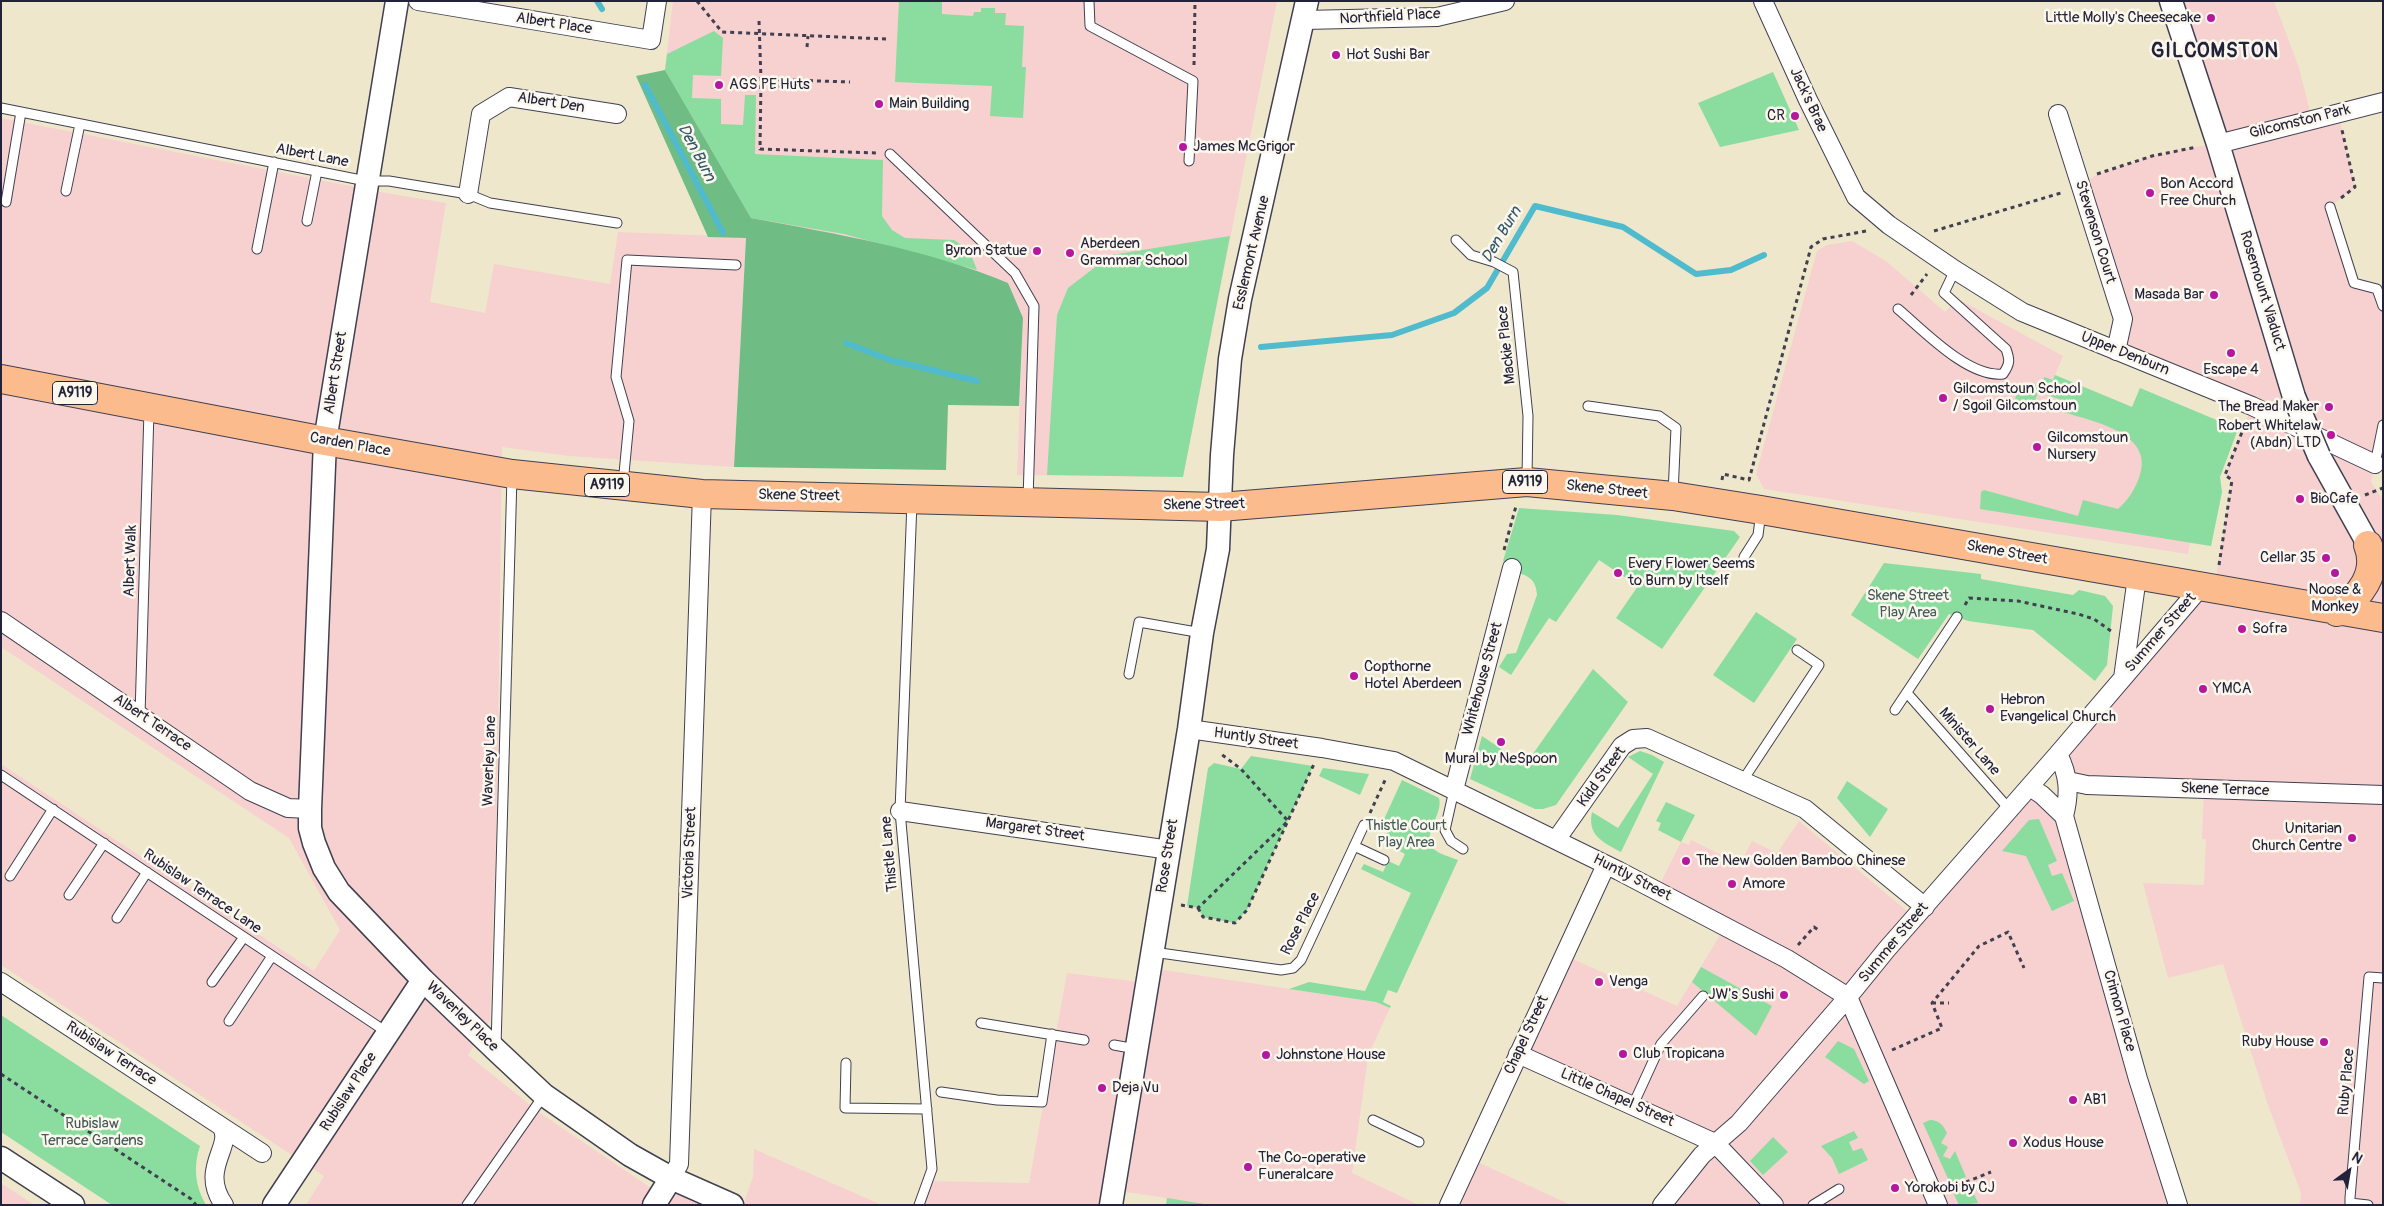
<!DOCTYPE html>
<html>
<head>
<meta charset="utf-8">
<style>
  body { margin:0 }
  #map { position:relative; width:2384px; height:1206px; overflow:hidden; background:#efe7cb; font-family:Pangolin,sans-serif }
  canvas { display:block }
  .frame { position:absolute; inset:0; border:2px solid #22223b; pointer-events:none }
  .north { position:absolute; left:2324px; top:1146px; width:50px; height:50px; -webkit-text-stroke:4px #fbf7ec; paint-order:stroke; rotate:32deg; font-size:14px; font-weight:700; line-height:20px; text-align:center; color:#22223b }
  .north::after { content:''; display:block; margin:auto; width:18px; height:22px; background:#22223b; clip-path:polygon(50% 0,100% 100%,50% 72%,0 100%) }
</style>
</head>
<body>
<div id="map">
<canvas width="2384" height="1206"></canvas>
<div class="frame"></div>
<div class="north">N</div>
</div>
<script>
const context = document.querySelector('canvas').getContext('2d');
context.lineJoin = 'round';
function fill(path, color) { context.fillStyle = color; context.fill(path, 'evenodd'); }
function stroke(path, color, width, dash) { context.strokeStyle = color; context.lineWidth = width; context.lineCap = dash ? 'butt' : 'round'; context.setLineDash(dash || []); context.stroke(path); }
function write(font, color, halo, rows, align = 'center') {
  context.font = font + ' Pangolin,sans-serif'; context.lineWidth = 5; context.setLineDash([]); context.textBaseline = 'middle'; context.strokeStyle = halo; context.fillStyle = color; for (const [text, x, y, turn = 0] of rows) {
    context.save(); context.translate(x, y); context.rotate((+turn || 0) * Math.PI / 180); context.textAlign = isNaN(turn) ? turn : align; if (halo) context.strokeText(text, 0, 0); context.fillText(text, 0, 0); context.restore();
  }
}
fill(new Path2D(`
  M673,1H1277L1183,477L1017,475L1023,318L751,218L665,70Z
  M2171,1H2274L2299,68L2312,119L2338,113L2355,187L2330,207L2354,282L2377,289L2383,306V425L2371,482L2383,500V1205H2300L2301,1193L2268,1105L2223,964L2168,978L2143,883L2204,885L2206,839H2202L2204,790L2080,784L2058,755L2200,588L2214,590L2232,481L2225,475L2252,406L2116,351L2123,319L2081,187L2094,176L2152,156L2217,143Z
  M1,118L386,193L446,203L430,302L485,313L494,264L610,284L618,232L746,237L734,467L569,456L502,447L497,808L490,1020L468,1055L540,1113L660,1194L671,1178L732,1205H306L324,1176L1,965V764L314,971L340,930L289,838L1,647Z
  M1852,241L1886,261L1945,312L1958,299L2063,356L2055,375L2132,407L2140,388L2238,429L2220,477L2222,492L2211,546L2190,543L2188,554L1764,489L1756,474L1817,251L1827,245Z
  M2030,787L2064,816L2178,1205H1660L1712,1140L1518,1054L1564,955L1677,1006L1725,927L1656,892L1681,842L1689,845L1691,840L1740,864L1752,841L1777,853L1799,821L1913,916Z
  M1150,968L1376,1002L1390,1008L1371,1049L1369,1050L1352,1173L1419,1205H1211L1114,1190L1111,1205H919L929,1181L1029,1183L1067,973L1147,983Z
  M754,1149L882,1205H743L753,1177Z
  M1471,1159L1571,1205H1451Z
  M1,1183L34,1205H1Z`), '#f7d0d0');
fill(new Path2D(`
  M899,1H942V14L973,16L974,12H981V8H995V13H1006L1005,25L1024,26L1022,67H1026L1023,118L990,116L992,86L895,82Z
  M714,31L723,38L721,76L693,75L692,98L721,99V124L743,125L745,95H756L755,154L883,160L882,216L892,230L905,238L954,240L969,250L977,270L844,234L751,218L665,70L667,54Z
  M1773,72L1799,130L1720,147L1698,103Z
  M1230,236L1183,477L1047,475L1057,315L1068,288L1111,255Z
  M2055,375L2132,407L2140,388L2238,429L2220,477L2222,492L2211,546L1980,509L1981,492L1984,490L2078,516L2083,500L2118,509C2128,500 2134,491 2139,478C2157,432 2090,421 2060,411L2062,400L2038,392L2034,404L2015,400L2019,383L2041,386L2044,377L2053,380Z
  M1519,508L1617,515L1734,531L1740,537L1662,649L1616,618L1638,586L1599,560L1556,622L1549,618L1511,675L1499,667L1507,654L1516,653L1537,595C1536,580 1530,577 1517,572L1518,565L1503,561Z
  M1884,563L1981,574V579L2073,595L2079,590L2105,596L2113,606L2107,665L2095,681L2033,630L1968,621L1949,614L1918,659L1851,615Z
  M1756,612L1797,639L1754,703L1713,675Z
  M1593,669L1628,702L1556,805L1543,809H1535L1470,779L1482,736L1525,765Z
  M1640,751L1652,755L1664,762L1621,852C1603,842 1587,836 1592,812L1618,828L1653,774L1628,757Z
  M1251,756L1313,766L1247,910L1235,923L1203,917L1198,908L1187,906L1208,768L1214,763L1241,769Z
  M1323,768L1369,774L1360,795L1319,776Z
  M1402,780L1439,798C1444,814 1419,838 1435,850C1441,855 1451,857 1458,860L1397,993L1388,990L1383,1002L1391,1006L1390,1008L1376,1002L1289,989L1309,982L1365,991L1411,893L1361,869L1364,864L1383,872L1388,861L1399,866L1405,854L1386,844L1385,837L1387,832L1380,828Z
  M1847,781L1888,809L1870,837L1837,798Z
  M1666,802L1695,815L1681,842L1658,830L1661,823L1656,821Z
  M2039,819L2057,861L2048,865L2052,876L2062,873L2074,901L2052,911L2026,856L2002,851L2029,820Z
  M1701,967L1772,1006L1756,1036L1692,982Z
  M1,1015L200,1146C193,1166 195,1187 206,1205H112L1,1132Z
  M1838,1041L1854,1049L1869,1081L1864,1084L1825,1057Z
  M1930,1120C1939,1120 1943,1125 1947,1133L1941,1143L1948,1147L1943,1156L1950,1159L1955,1151L1966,1177L1950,1183L1923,1123Z
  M1854,1131L1858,1138L1849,1142L1853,1151L1862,1148L1868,1160L1839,1174L1832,1158L1821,1146Z
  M1773,1137L1788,1152L1763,1175L1750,1161Z
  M1970,1185L1978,1203L1959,1205L1953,1192Z
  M1167,1198L1211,1205H1166Z`), '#8add9e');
fill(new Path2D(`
  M665,70L751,218C837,234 926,249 1008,283L1023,318L1019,406L948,405L946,470L734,467L746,238L708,237L636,76Z`), '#6fbc85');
stroke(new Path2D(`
  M597,1L602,9
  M645,85L723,233
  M846,343L890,360L977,381
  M1261,347L1392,335L1454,313L1487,288L1535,206L1623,227L1696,274L1731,270L1764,255`), '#50bbcc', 6);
const service = new Path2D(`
  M1089,1L1090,26L1193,81L1189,161
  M1,108L366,181H389L468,194L490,203L617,223
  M890,154L1015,273L1034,306L1028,500
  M66,191L80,124
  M6,202L21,112
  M2330,207L2354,283L2377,289L2383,306
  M307,221L317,171
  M1456,240L1471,255L1494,262L1513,272L1528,416L1527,479
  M257,249L274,162
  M1898,309C1923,330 1968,378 2003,374C2010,364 2010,360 2006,349L1944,293L1955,270
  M1588,406L1659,416L1676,428L1673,494
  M2375,464L2383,425
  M623,484L629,421L616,377L627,260L736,265
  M912,502L900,811L932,1169L919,1205
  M1744,557L1758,535L1761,512
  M1129,674L1139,622L1202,633
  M1907,693L2010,810
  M1895,710L1957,617
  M140,715L149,411
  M1,775L388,1033
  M1743,780L1819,665L1797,650
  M1454,790L1445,830L1451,841L1463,849
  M1354,846L1384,860
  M10,876L53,809
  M69,895L104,843
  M117,918L147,872
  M1153,952L1281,970L1293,968L1301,960L1364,825
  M212,982L244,937
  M229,1021L272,956
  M981,1023L1084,1040
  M1114,1045L1136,1049
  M496,1046L512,476
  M846,1063L845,1108L927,1109
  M941,1092L997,1100L1042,1102L1052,1034
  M1633,1105L1661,1044L1703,996
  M1373,1120L1419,1142
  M467,1205L544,1095
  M1813,1205L1839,1189
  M2368,1205L2350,1203V1198L2369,977L2383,978`);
const minor = new Path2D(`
  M418,1L651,40L657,1
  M1763,1L1808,100L1856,197L1889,225L1955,270L2022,312L2252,406L2375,464
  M1304,20L1437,17L1505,1
  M2058,114L2123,319L2116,351
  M2218,144L2383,102
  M468,194L481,114L509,97L617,114
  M1,621L250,791L288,808L310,809
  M2123,678L2137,577
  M1189,729L1322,748L1394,761L1619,871L1787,959L1848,997L1938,1205
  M2058,754C2069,776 2070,793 2064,816L2138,1079L2178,1205
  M2068,781L2087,785L2383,795
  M2030,787L2042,795L2064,816
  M1454,790L1512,568
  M900,811L1170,850
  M1556,840L1622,746L1633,739L1647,738L1805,809L1925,907
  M1,982L262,1153
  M1518,1054L1715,1143L1774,1205
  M221,1126C235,1146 198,1168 224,1205
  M671,1178L679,1164L702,494
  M1449,1205L1606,865
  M1662,1205L1702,1155L1739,1123L1758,1101L1848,997L1887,949L2058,754L2200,588`);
const tertiary = new Path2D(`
  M397,1L325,441L310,809V828L314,843L324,868L339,892L423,980L496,1050L544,1095L630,1155L671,1178L732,1205
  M2171,1L2218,144L2294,397
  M2319,456L2377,560
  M1,1158L73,1205
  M274,1205L423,980
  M654,1205L671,1178
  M1111,1205L1189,729L1202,633L1218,549L1222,455L1230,359L1240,299L1307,1`);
const primary = new Path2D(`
  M1,379L325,441L512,474L702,494L1220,507L1527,482L1673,496L1761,510L2383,618
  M2337,612C2360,597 2379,573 2368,545`);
stroke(service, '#414051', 11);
stroke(minor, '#414051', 20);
stroke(tertiary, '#414051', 25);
stroke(primary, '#414051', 30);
stroke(new Path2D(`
  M697,1L722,32L886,39
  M759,21L761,79L760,149L876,153
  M807,47L808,36
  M1194,65L1195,1
  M761,79L850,82
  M780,88L781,80
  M2097,174L2152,156L2197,147
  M2341,198L2355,187L2342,130
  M1934,231L2064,192
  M1911,295L1927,274
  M1722,480L1723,474L1749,480L1811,247L1823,239L1866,231
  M2365,495L2383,488
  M1504,550L1516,506
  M2219,565L2232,480L2225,475L2246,422
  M1965,605L1969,598L2018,601L2078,614L2094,619L2111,631
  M1370,813L1386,778
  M1181,905L1198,908L1288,821L1241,769L1221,754
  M1198,908L1203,917L1235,923L1247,910L1314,764
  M1798,945L1814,927L1820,931
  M1932,1003H1949
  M1892,1050L1942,1028L1932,1003L1979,946L2008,932L2024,968
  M1,1074L191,1199L196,1205
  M1951,1188L1991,1172`), '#414051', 3, [4, 4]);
stroke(service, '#fff', 9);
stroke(minor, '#fff', 18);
stroke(tertiary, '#fff', 22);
stroke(primary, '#fbbb8c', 28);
const tertiaryBridge = new Path2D(`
  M2294,397L2319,456`);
stroke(tertiaryBridge, '#414051', 25, []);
stroke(tertiaryBridge, '#fff', 22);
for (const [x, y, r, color] of [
  [2211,18,5,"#b5179e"],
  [1336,55,5,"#b5179e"],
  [719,85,5,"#b5179e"],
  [879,104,5,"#b5179e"],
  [1795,116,5,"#b5179e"],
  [1183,147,5,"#b5179e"],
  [2150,193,5,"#b5179e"],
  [1037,251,5,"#b5179e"],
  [1070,253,5,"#b5179e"],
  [2214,295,5,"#b5179e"],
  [2231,353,5,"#b5179e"],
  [1943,398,5,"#b5179e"],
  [2329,407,5,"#b5179e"],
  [2331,435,5,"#b5179e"],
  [2037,447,5,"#b5179e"],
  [2300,499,5,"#b5179e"],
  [2326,558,5,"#b5179e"],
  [1618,573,5,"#b5179e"],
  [2335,573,5,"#b5179e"],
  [2242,629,5,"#b5179e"],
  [1354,676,5,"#b5179e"],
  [2203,689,5,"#b5179e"],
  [1990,709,5,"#b5179e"],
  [1501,742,5,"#b5179e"],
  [2352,838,5,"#b5179e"],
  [1686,861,5,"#b5179e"],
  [1732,884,5,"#b5179e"],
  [1599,982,5,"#b5179e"],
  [1784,995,5,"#b5179e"],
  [2324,1042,5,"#b5179e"],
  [1623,1054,5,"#b5179e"],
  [1266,1055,5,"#b5179e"],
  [1102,1088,5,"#b5179e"],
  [2073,1100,5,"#b5179e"],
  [2013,1143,5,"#b5179e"],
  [1248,1167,5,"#b5179e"],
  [1895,1188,5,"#b5179e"]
]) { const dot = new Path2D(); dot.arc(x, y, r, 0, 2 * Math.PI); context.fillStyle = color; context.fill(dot); stroke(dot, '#fbf7ec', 2); }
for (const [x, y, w] of [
  [75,393,45],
  [1525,482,45],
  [607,485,45]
]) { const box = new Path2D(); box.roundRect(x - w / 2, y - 11.5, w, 23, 4); context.fillStyle = '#fbf7ec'; context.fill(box); stroke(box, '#22223b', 1); }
write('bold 14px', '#22223b', null, [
  ["A9119",75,393],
  ["A9119",1525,482],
  ["A9119",607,485]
]);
write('15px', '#22223b', '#fbf7ec', [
  ["Northfield Place",1390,17,-3],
  ["Albert Place",554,24,9],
  ["Jack's Brae",1808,100,65],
  ["Albert Den",551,103,9],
  ["Gilcomston Park",2300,122,-14],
  ["Albert Lane",312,156,11],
  ["Stevenson Court",2095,232,73],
  ["Esslemont Avenue",1252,253,-77],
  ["Rosemount Viaduct",2262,291,73],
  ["Mackie Place",1507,345,-96],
  ["Upper Denburn",2125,354,22],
  ["Albert Street",336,373,-81],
  ["Carden Place",350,445,10],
  ["Skene Street",1607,490,6],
  ["Skene Street",799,496,1],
  ["Skene Street",1204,505,-1],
  ["Skene Street",2007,553,10],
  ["Albert Walk",131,561,-88],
  ["Summer Street",2161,633,-49],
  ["Whitehouse Street",1483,679,-75],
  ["Albert Terrace",152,723,34],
  ["Huntly Street",1256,739,8],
  ["Minister Lane",1969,742,49],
  ["Waverley Lane",490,761,-88],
  ["Kidd Street",1602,777,-54],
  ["Skene Terrace",2225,790,2],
  ["Margaret Street",1035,830,8],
  ["Victoria Street",690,853,-88],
  ["Thistle Lane",890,854,-95],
  ["Rose Street",1168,856,-81],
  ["Huntly Street",1632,878,27],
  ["Rubislaw Terrace Lane",202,892,34],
  ["Rose Place",1301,924,-63],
  ["Summer Street",1894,943,-50],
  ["Crimon Place",2119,1011,74],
  ["Waverley Place",462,1017,44],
  ["Chapel Street",1527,1035,-65],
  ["Rubislaw Terrace",111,1054,33],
  ["Ruby Place",2347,1082,-85],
  ["Rubislaw Place",349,1092,-57],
  ["Little Chapel Street",1617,1098,24]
]);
write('15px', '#22223b', '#fbf7ec', [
  ["Little Molly's Cheesecake",2201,18,"right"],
  ["Hot Sushi Bar",1346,55],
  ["AGS PE Huts",729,85],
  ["Main Building",889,104],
  ["CR",1785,116,"right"],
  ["James McGrigor",1193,147],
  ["Bon Accord",2160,184],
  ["Free Church",2160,201],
  ["Aberdeen",1080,244],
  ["Grammar School",1080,261],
  ["Byron Statue",1027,251,"right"],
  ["Masada Bar",2204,295,"right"],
  ["Escape 4",2231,370,"center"],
  ["Gilcomstoun School",1953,389],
  ["/ Sgoil Gilcomstoun",1953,406],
  ["The Bread Maker",2319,407,"right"],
  ["Robert Whitelaw",2321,426,"right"],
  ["(Abdn) LTD",2321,443,"right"],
  ["Gilcomstoun",2047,438],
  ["Nursery",2047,455],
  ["BioCafe",2310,499],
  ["Cellar 35",2316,558,"right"],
  ["Every Flower Seems",1628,564],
  ["to Burn by Itself",1628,581],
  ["Noose &",2335,590,"center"],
  ["Monkey",2335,607,"center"],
  ["Sofra",2252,629],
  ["Copthorne",1364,667],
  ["Hotel Aberdeen",1364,684],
  ["YMCA",2213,689],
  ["Hebron",2000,700],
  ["Evangelical Church",2000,717],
  ["Mural by NeSpoon",1501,759,"center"],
  ["Unitarian",2342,829,"right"],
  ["Church Centre",2342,846,"right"],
  ["The New Golden Bamboo Chinese",1696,861],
  ["Amore",1742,884],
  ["Venga",1609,982],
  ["JW's Sushi",1774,995,"right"],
  ["Ruby House",2314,1042,"right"],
  ["Club Tropicana",1633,1054],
  ["Johnstone House",1276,1055],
  ["Deja Vu",1112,1088],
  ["AB1",2083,1100],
  ["Xodus House",2023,1143],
  ["The Co-operative",1258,1158],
  ["Funeralcare",1258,1175],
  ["Yorokobi by CJ",1905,1188]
], 'left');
write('15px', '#415a59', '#fbf7ec', [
  ["Skene Street",1908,596],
  ["Play Area",1908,613],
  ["Thistle Court",1406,826],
  ["Play Area",1406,843],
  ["Rubislaw",92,1124],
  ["Terrace Gardens",92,1141]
]);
write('italic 16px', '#32586e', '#fbf7ec', [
  ["Den Burn",696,153,62],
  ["Den Burn",1502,235,-59]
]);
context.letterSpacing = '1px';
write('bold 20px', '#22223b', '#fbf7ec', [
  ["GILCOMSTON",2215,52]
]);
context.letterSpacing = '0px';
</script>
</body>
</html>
